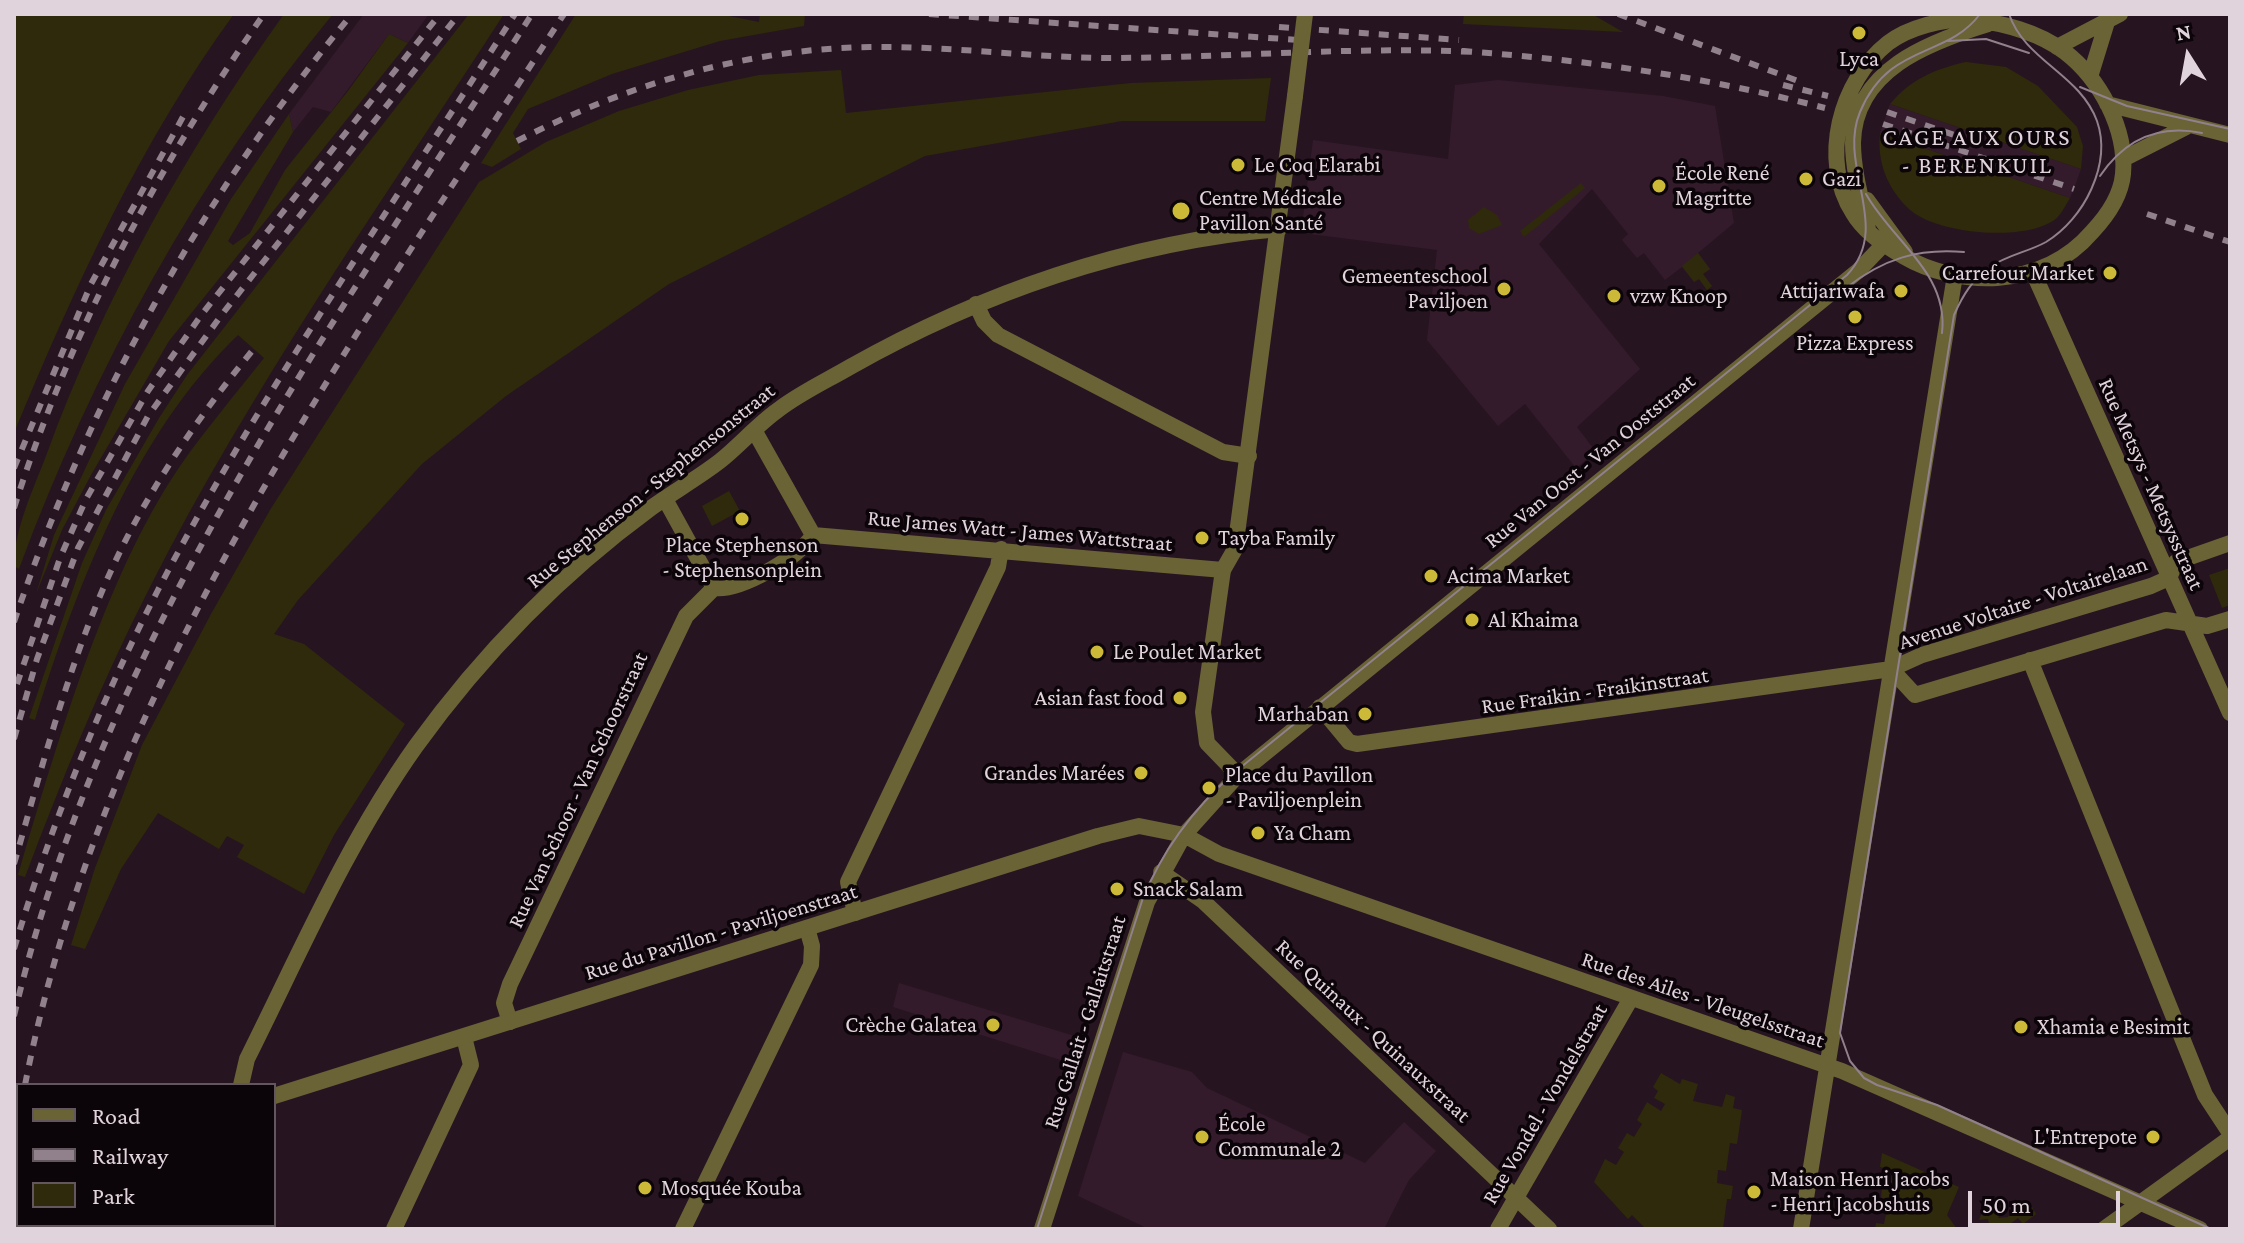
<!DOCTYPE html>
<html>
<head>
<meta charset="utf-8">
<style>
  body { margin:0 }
  #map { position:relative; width:2244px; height:1243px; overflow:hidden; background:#271421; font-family:"Crimson Pro",serif }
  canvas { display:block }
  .frame { position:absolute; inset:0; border:16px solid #e1d3dc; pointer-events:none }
  .legend { position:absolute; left:16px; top:1083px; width:260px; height:144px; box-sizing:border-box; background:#0b0408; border:2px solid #61575d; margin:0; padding:10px 14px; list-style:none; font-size:24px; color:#e1d3dc }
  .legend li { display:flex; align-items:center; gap:16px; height:40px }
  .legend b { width:40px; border:2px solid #61575d }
  .north { position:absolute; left:2148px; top:16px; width:80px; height:80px; -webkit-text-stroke:6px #0b0408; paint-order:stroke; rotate:349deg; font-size:22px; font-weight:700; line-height:32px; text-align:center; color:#e1d3dc }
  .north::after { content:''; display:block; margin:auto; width:28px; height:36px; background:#e1d3dc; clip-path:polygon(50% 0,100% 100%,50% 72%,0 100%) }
  .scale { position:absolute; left:1968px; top:1191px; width:152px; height:36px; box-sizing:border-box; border:4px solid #e1d3dc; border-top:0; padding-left:10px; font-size:24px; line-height:28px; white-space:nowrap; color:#e1d3dc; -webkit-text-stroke:6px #0b0408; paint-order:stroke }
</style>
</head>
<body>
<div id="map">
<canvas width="2244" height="1243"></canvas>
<div class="frame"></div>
<ul class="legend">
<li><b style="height:10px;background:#6a6335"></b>Road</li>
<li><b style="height:10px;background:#91818c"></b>Railway</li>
<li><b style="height:22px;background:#2f2a0b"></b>Park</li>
</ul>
<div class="north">N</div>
<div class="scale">50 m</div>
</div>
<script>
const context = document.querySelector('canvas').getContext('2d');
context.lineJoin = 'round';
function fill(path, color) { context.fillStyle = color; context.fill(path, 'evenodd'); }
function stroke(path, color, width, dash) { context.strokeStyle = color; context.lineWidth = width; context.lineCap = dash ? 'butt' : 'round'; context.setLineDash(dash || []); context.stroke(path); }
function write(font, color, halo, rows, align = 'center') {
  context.font = font + ' "Crimson Pro",serif'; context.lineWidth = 7; context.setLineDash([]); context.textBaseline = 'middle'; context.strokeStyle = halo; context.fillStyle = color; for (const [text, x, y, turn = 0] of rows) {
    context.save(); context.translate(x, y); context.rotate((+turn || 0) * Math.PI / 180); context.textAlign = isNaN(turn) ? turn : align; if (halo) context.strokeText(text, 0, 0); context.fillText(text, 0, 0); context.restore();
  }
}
fill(new Path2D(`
  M364,14H429L408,43L389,34L331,112L313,107L293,132L289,114Z
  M1498,80L1663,96L1715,106L1734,223L1698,253L1710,269L1703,274L1712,286L1707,290L1699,279L1694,282L1682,267L1665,280L1644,253L1637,258L1622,240L1628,234L1592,189L1539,244L1640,369L1577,427L1596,452L1576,468L1525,404L1498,426L1427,340L1437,250L1301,233L1313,140L1448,159L1455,85Z
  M1890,104L2081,169L2074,189L2070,198L1880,133Z
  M899,983L1078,1037L1070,1063L893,1007Z
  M1123,1052L1192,1072L1207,1088L1365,1163L1404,1122L1436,1151L1409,1180L1384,1229H1149L1078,1196Z`), '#331b2c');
fill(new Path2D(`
  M14,14H234C141,141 74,288 14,433Z
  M284,14H333C198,177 92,372 19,569L14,566C14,529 33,490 46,456C104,297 186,151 284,14Z
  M469,14H504C382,202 250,389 149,589C101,683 62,779 25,877L18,875C56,747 104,579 178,469C204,431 235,395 264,358L238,335C134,435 77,585 35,720L29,718L82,563L106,510L159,418L187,375Z
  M576,14H719L759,22L760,14H805L804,26L720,41L612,74L528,109L513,133L521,149L492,167L481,163Z
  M1464,14H1592L1623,32L1463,24Z
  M389,34L408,43L169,341L91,475L62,530L36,594L54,535L125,384L231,199L289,114L293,132L228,241L233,245L250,233L285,170L348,91Z
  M1966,62L2006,67L2038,86L2077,127L2083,146L2081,169L1890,104C1910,80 1934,69 1966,62Z
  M841,70L846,113L1131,83L1271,78L1265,121H1122L925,156L669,284L506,396L422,464L298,600L274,634L304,644L405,724L334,835L304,894L237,857L244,845L227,836L219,849L158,813L121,869L85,949L71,945L95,868L142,745L211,614L270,510L479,182L546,142L619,111L688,90L759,75Z
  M1880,133L2070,198C2065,206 2060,218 2051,222C2020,241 1936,234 1909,209C1887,188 1877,162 1880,133Z
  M1581,183L1585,188L1524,237L1520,231Z
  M1484,207L1497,215L1502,225L1479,234L1469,228L1468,220Z
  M1698,253L1710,269L1703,274L1712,286L1707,290L1699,279L1694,282L1682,266Z
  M729,491L740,511L712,526L702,506Z
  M2230,568V605L2222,608L2209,575Z
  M1661,1073L1680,1084L1682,1079L1698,1084L1693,1101L1722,1107L1726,1094L1735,1097L1733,1108L1742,1110L1737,1144L1730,1143L1726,1171L1718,1170L1717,1183L1733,1186L1731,1199H1727L1723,1229H1646L1632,1215L1628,1219L1594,1182L1605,1159L1616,1165L1624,1152L1618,1148L1627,1133L1634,1137L1642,1124L1637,1120L1647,1102L1661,1111L1665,1104L1654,1098L1658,1091L1653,1087Z
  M1882,1153L1959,1187L1947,1215L1957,1229H1875L1876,1223L1884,1224L1889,1199L1881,1198L1882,1187L1890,1188L1893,1170L1880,1167Z
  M1987,1199L2003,1206L1998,1218L2008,1217L2015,1203L2032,1207L2036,1214L2023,1224L2018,1218L2010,1224L2014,1229L1995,1226L1990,1229L1988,1219L1979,1220Z`), '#2f2a0b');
stroke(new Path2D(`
  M14,1171L18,1173`), '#43313d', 16, [16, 8]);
stroke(new Path2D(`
  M1969,19C2003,23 2037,31 2065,52C2100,79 2127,129 2123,174C2121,196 2107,216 2092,232C2067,261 2034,275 1997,278C1965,280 1930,272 1903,256C1885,246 1864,232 1853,213C1819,160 1840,81 1888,43C1909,27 1943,19 1969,19Z
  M2057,47L2120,14
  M2090,77L2107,22
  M2107,104L2230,135
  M2123,159L2186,127
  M1867,200L1905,252
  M1868,229C1862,202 1853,171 1853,143C1854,70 1929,42 1988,24
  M2033,272L2230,713
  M976,304L984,321L998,335L1223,452L1249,456
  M665,499L714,588
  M813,535L1223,570
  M714,588C739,592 800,557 813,535L754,430
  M2030,660L2205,1095L2230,1133
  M1891,669L1915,695L2166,620L2207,626L2230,619
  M1320,707L1349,742L1357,744L1891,669L1922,655L2151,586L2169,578L2176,562L2230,543
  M1238,775L1858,271L1884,244
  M1161,872L1203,901L1549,1229
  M855,913L848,882L998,567L1001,549
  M510,1022L504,1003L510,984L686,616L714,588
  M241,1085L247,1059C300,953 347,843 416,746C481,656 561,574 651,508C673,492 698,478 720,461C740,445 757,425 778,410C800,393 826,381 850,367C981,293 1128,242 1279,229
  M67,1229V1225
  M394,1229L471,1065L464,1037
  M683,1229L811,965L812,946L807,928
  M1042,1229L1147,902L1184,835L1219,854L1842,1071L2200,1229
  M1498,1229L1630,1000
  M1801,1229L1955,275
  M2104,1229L2230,1138`), '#6a6335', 16);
stroke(new Path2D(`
  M274,1096L1098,836L1139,826L1184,835L1238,775L1207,743L1203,712L1223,570L1235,549L1295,96`), '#6a6335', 16);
stroke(new Path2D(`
  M2009,14C2025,61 2080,74 2097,121C2112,164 2084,219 2046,242C2028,252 2007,255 1990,267C1972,280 1963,295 1954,315L1840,1033L1850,1061L1864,1078L1877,1085L1937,1105L2211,1229
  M1948,41L1986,39L2029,53
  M2080,87L2127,106L2230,129
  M2100,176C2125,139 2158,124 2202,133
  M1866,194C1892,241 1949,273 1942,333
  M1846,288C1883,259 1918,248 1964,252
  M1037,1229L1142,901C1162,850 1194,808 1235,772L1847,275C1893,226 1837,167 1860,112C1889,42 1947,59 1980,14`), '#91818c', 2);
stroke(new Path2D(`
  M929,14L1298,40
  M1618,14L1798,81
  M1279,27L1459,40
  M1462,51C1587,60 1702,76 1825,108
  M1783,85L1828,96
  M1887,112L1957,136
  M1883,124L2074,189
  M517,141C628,84 745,49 870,47C949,46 1027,57 1105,58C1228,58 1350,46 1474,52
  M2147,214L2230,242
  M14,468L91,284L184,115
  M14,508C70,332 158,165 264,14
  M14,622C88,403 204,192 352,14
  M17,684L60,558L86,499L148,391L202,314L440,14
  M14,739L37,659L78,548L148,416L223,313L459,14
  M14,864C47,750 77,631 133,526C167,463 207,406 252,351
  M14,949C51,825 99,705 158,590C262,390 394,204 515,14
  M14,1016C101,644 329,331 532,14
  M25,1085C103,684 347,351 564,14
  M14,1145L18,1124`), '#91818c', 6, [10, 10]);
stroke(new Path2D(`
  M1295,96L1305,14`), '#6a6335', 16);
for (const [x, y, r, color] of [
  [1859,33,8,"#cdb938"],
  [1238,165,8,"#cdb938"],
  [1806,179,8,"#cdb938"],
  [1659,186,8,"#cdb938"],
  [1181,211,10,"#cdb938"],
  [2110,273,8,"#cdb938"],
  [1504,289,8,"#cdb938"],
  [1901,291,8,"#cdb938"],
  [1614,296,8,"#cdb938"],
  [1855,317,8,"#cdb938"],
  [742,519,8,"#cdb938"],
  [1202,538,8,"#cdb938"],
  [1431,576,8,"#cdb938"],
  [1472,620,8,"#cdb938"],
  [1097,652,8,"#cdb938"],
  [1180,698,8,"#cdb938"],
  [1365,714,8,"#cdb938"],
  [1141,773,8,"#cdb938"],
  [1209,788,8,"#cdb938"],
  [1258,833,8,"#cdb938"],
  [1117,889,8,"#cdb938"],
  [993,1025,8,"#cdb938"],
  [2021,1027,8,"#cdb938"],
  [1202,1137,8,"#cdb938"],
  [2153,1137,8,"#cdb938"],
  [645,1188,8,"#cdb938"],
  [1754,1192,8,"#cdb938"]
]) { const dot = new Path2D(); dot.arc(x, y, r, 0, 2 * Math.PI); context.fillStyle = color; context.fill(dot); stroke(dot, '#0b0408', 3); }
write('22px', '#e1d3dc', '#0b0408', [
  ["Lyca",1859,59,"center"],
  ["Le Coq Elarabi",1254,165],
  ["École René",1675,173],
  ["Magritte",1675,198],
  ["Gazi",1822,179],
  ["Centre Médicale",1199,198],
  ["Pavillon Santé",1199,223],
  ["Carrefour Market",2094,273,"right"],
  ["Gemeenteschool",1488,276,"right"],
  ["Paviljoen",1488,301,"right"],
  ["Attijariwafa",1885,291,"right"],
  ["vzw Knoop",1630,296],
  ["Pizza Express",1855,343,"center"],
  ["Tayba Family",1218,538],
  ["Place Stephenson",742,545,"center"],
  ["- Stephensonplein",742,570,"center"],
  ["Acima Market",1447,576],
  ["Al Khaima",1488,620],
  ["Le Poulet Market",1113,652],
  ["Asian fast food",1164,698,"right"],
  ["Marhaban",1349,714,"right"],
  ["Grandes Marées",1125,773,"right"],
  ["Place du Pavillon",1225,775],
  ["- Paviljoenplein",1225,800],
  ["Ya Cham",1274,833],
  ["Snack Salam",1133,889],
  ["Crèche Galatea",977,1025,"right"],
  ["Xhamia e Besimit",2037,1027],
  ["École",1218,1124],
  ["Communale 2",1218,1149],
  ["L'Entrepote",2137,1137,"right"],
  ["Maison Henri Jacobs",1770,1179],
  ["- Henri Jacobshuis",1770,1204],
  ["Mosquée Kouba",661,1188]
], 'left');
write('22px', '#e1d3dc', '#0b0408', [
  ["Rue Van Oost - Van Ooststraat",1590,461,-39],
  ["Rue Metsys - Metsysstraat",2151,484,66],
  ["Rue Stephenson - Stephensonstraat",651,486,-39],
  ["Rue James Watt - James Wattstraat",1020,531,5],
  ["Avenue Voltaire - Voltairelaan",2023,603,-18],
  ["Rue Fraikin - Fraikinstraat",1595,691,-8],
  ["Rue Van Schoor - Van Schoorstraat",578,790,-65],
  ["Rue du Pavillon - Paviljoenstraat",721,932,-17],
  ["Rue des Ailes - Vleugelsstraat",1703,1000,19],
  ["Rue Gallait - Gallaitstraat",1085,1022,-72],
  ["Rue Quinaux - Quinauxstraat",1373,1031,43],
  ["Rue Vondel - Vondelstraat",1545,1104,-60]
]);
context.letterSpacing = '2px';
write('24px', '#e1d3dc', '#0b0408', [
  ["CAGE AUX OURS",1977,138],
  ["- BERENKUIL",1977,166]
]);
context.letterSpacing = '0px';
</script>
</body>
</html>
